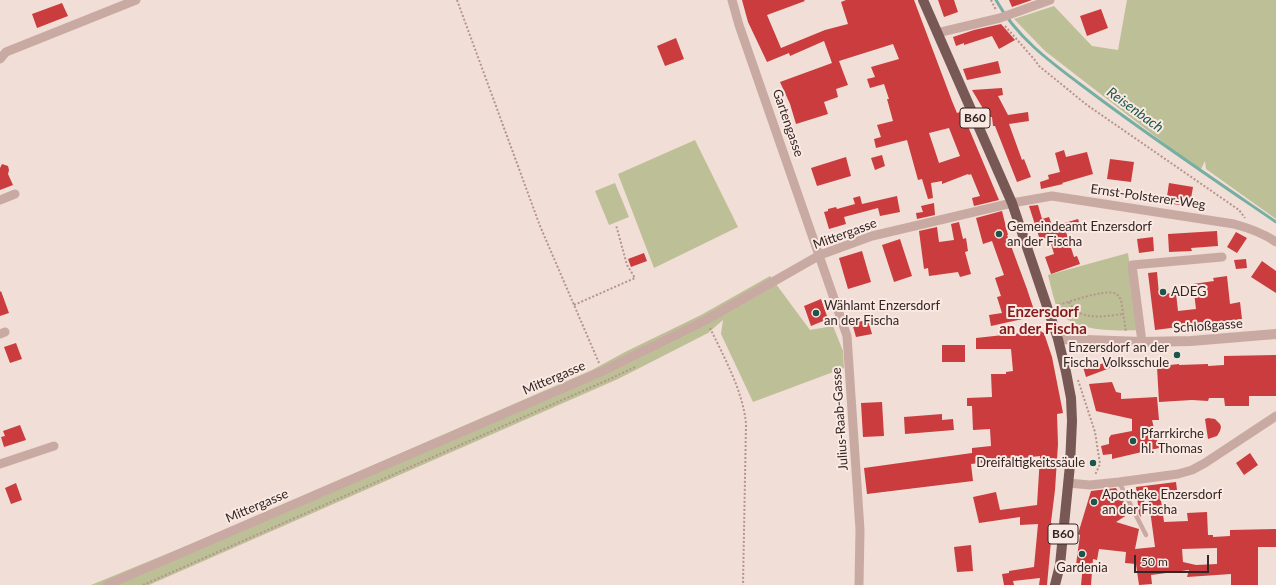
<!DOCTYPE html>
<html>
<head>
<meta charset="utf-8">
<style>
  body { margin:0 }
  #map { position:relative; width:1276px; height:585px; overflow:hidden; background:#f1ded6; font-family:Lato,sans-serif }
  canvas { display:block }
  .scale { position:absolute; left:1134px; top:555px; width:75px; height:18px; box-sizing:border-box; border:2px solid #342625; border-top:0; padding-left:5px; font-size:12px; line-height:14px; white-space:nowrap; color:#342625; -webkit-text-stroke:3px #f9e9e2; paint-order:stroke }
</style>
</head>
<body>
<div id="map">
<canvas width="1276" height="585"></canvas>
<div class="scale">50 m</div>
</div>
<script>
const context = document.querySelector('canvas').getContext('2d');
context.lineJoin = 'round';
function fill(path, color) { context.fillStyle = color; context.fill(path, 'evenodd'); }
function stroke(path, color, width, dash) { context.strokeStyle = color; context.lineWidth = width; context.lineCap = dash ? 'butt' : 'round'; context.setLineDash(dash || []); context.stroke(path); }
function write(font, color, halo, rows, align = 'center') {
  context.font = font + ' Lato,sans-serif'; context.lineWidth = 4; context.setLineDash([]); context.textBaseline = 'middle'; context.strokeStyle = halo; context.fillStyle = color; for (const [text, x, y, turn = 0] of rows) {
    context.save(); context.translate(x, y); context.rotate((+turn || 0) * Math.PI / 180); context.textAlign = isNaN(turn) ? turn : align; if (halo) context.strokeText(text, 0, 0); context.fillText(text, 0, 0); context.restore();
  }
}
fill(new Path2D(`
  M1127,0H1276V219L1206,169L1205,161L1200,171L1045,51L1014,19L1054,6L1092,46L1118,50Z
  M695,140L738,227L654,268L618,174Z
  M615,183L629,217L609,225L595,191Z
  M1128,253L1139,330C1116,331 1073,332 1059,311C1055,306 1050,283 1048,275Z
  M770,276L810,330L833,326L843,351L844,368L753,402L721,334L723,320L708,333L618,379L149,585H91L196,542L592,370L625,352L701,315Z`), '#bdc096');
stroke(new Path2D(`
  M996,0C1019,42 1059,68 1096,96C1155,140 1216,181 1276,222`), '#75afa3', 3);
fill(new Path2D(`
  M742,0H804L805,1L767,15L781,48L825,30L848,24L841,2L846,0H914L952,101L957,113L960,112L965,125L967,124L999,200L974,206L972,198L980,196L971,174L969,175L968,174L942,184V181L931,183L933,198L928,199L922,179L918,180L907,140L876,148L874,139L881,137L877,125L893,121L887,99H889L884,84L870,88L867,79L875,77L871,67L899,59L893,44L839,61L848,85L836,89L838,97L824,102L828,114L796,124L790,104L780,82L832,63L824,41L790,56L789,53L767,62L748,22ZM949,128L960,156L939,163L929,133Z
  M938,0H954L958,12L944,17Z
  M1009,0H1032L1012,7Z
  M62,3L68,16L37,28L32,14Z
  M1101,9L1108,28L1087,36L1080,16Z
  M1001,24L1015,40L999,49L992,36L964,45V43L956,46L953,37L974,30Z
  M676,38L684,59L665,66L657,46Z
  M998,61L1001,73L967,80L963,69Z
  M1002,88L1003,95L998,96L1008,115L1028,112L1029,121L1009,124L1022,160L1024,159L1031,177L1017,182L995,126H993L992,117H988L972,90Z
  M1064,150L1066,157L1087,152L1093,174L1062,183L1063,184L1041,189L1040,182L1049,179L1048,175L1060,172L1055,153Z
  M882,155L885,166L875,170L871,158Z
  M846,157L851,176L817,186L811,168Z
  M1110,159L1134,162L1131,182L1107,179Z
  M2,164L8,166L9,170L8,174L13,185L0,190V168Z
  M1169,183L1193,187L1190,204L1181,203L1180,205L1166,203Z
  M860,196L862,204L897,196L900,212L880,216L878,208L844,217L846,224L829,229L824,212L828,211V209L836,207L837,209L855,204L853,198Z
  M934,203L935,215L917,219L916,213L923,212L921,206Z
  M1038,205L1042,219L1049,217L1052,225L1061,223V224L1078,219L1081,227L1066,232L1074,257L1077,256L1080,264L1051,274L1045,257L1054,254L1049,237L1040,240L1029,206Z
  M1002,211L1008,235H1007L1027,289L1036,316L991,326L989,315L1002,313L997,297L1001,296L995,278L1004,275L992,241L983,244L976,218Z
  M959,222L963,239L966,238L968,251L965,252L971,274L960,277L958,272L929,276L928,268L924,269L919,231L937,227L939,242L954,240L951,224Z
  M1217,231L1218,246L1191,248L1192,251L1169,252L1168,234Z
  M1236,232L1247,238L1237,253L1227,247Z
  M1153,237L1154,251L1139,253L1137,239Z
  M900,239L912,276L894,282L882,245Z
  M862,251L871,282L848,289L839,258Z
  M644,253L647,261L631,267L628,259Z
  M1246,259L1247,268L1236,269L1234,260Z
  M1262,261L1276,271V293L1251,277Z
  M1157,272L1159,294L1176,293L1178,311L1196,309L1193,284L1214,281L1213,278L1227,276L1230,304L1240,302L1242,319L1155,330L1148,273Z
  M1,291L9,313L0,316V292Z
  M821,299L828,319L811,326L804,306Z
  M868,320L872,334L856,337L852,323Z
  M1040,331L1044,333L1052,357L1063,413L1057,414L1058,444L1055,490L1050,530H1052L1047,585H1039L1040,578L1013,581L1014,585H1004L1002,574L1009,573V571L1034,567L1038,524L1020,525V517L979,523L973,497L996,492L1000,510L1037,505L1040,456L971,464L973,481L867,494L864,468L972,453V448L991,446L990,429L973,430L972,406H967V398L992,397L991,374H1006V372L1013,371L1011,349H976V338Z
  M16,343L22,359L10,363L4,347Z
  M942,345H965V362H942Z
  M1276,355V396H1249V406H1225L1224,398H1209L1208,401L1192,400L1159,402L1157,367H1170V365L1179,364V365L1208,364V366L1224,365V356Z
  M1116,359L1118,365L1086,377L1083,367L1098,362V365Z
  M1112,382L1116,392L1121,393V399L1157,397L1159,420H1152L1159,448L1112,459V454L1103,455L1101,446L1109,444V438L1111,435L1132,431V419L1096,411L1089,384Z
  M882,402L884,436L863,437L861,403Z
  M942,414V420L953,419L954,430L905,434L904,417Z
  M1208,418L1215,419L1220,424L1221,427L1220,431L1217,436L1208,439L1205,419Z
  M20,425L26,440L4,447L1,437L5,436L3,431Z
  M1250,453L1258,465L1244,475L1236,463Z
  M1176,482L1178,498L1161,500L1164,522L1188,521L1187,513L1207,512L1208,535H1213V537L1230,536V530L1276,529V547H1258V585H1231V574L1187,577L1189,570L1151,575L1152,584L1139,585L1136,564L1125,563L1126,552L1099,549L1097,560L1093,559L1091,585H1081L1083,565H1076L1080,535L1078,534L1091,491L1116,488L1130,513L1116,522L1139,529L1135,549L1155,547L1147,488L1141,517L1139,514L1136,487ZM1217,548V564L1196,565L1183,562L1182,549Z
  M16,483L22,500L11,504L5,488Z
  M971,545L973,571L957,572L954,547Z`), '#ca3c3d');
stroke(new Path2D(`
  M457,0L540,226L599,363
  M991,0L996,10
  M1005,26L1034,59L1039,66L1087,105L1239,210L1245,218
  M1069,302C1079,322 1105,316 1123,314
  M574,305L635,278L627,265L616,225
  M1055,306C1069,302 1101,290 1114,293C1118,294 1119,297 1121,300L1126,332
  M710,328C724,357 743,391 746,424L743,585
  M1078,380L1095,432L1100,464L1095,475
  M143,585L612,378L635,367`), '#b5948d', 2, [2, 2]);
stroke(new Path2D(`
  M1119,482L1146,535`), '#c9aaa2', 4.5);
stroke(new Path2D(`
  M732,0L739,25L847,336L860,530L859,585
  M937,33L1000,18L1050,0
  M0,59L6,52L136,0
  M0,200L15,194
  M0,334L5,332
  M1142,342L1132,265L1222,257
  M0,464L54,446
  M1068,483L1090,485L1119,482L1178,474L1192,470L1205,463L1276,416
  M107,585L603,371L706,320L820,255L872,236L1012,203L1052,196L1234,224C1249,228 1263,233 1276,242`), '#c9aaa2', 9);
stroke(new Path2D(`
  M1058,339L1142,342L1191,341L1276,334`), '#c9aaa2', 10);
stroke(new Path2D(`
  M923,0L1012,203L1058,339L1066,372L1071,398L1072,421L1070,465L1060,565L1055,585`), '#775855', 10);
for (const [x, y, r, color] of [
  [999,234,4,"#19564b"],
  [1163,292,4,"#19564b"],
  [816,313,4,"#19564b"],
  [1177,355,4,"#19564b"],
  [1133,441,4,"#19564b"],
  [1093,463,4,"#19564b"],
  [1094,502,4,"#19564b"],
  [1082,554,4,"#19564b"]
]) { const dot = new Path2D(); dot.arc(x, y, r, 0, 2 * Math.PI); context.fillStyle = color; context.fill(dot); stroke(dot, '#f9e9e2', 1.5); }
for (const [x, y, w] of [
  [975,118,30],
  [1063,534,30]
]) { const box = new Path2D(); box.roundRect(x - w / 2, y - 10, w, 20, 3); context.fillStyle = '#f9e9e2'; context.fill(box); stroke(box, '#342625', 1); }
write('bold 12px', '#342625', null, [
  ["B60",975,118],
  ["B60",1063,534]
]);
write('13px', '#342625', '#f9e9e2', [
  ["Gartengasse",788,123,71],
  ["Ernst-Polsterer-Weg",1148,197,8],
  ["Mittergasse",845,234,-20],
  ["Schloßgasse",1208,326,-4],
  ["Mittergasse",554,378,-23],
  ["Julius-Raab-Gasse",840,419,-94],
  ["Mittergasse",257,506,-23]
]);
write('13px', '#342625', '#f9e9e2', [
  ["Gemeindeamt Enzersdorf",1007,227],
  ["an der Fischa",1007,242],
  ["ADEG",1171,292],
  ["Wählamt Enzersdorf",824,306],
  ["an der Fischa",824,321],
  ["Enzersdorf an der",1169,348,"right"],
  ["Fischa Volksschule",1169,363,"right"],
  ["Pfarrkirche",1141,434],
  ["hl. Thomas",1141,449],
  ["Dreifaltigkeitssäule",1085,463,"right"],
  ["Apotheke Enzersdorf",1102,495],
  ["an der Fischa",1102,510],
  ["Gardenia",1082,568,"center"]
], 'left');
write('italic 14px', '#19564b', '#f9e9e2', [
  ["Reisenbach",1135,110,36]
]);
write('bold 15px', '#851b1d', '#f9e9e2', [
  ["Enzersdorf",1043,312],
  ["an der Fischa",1043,329]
]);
</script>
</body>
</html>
